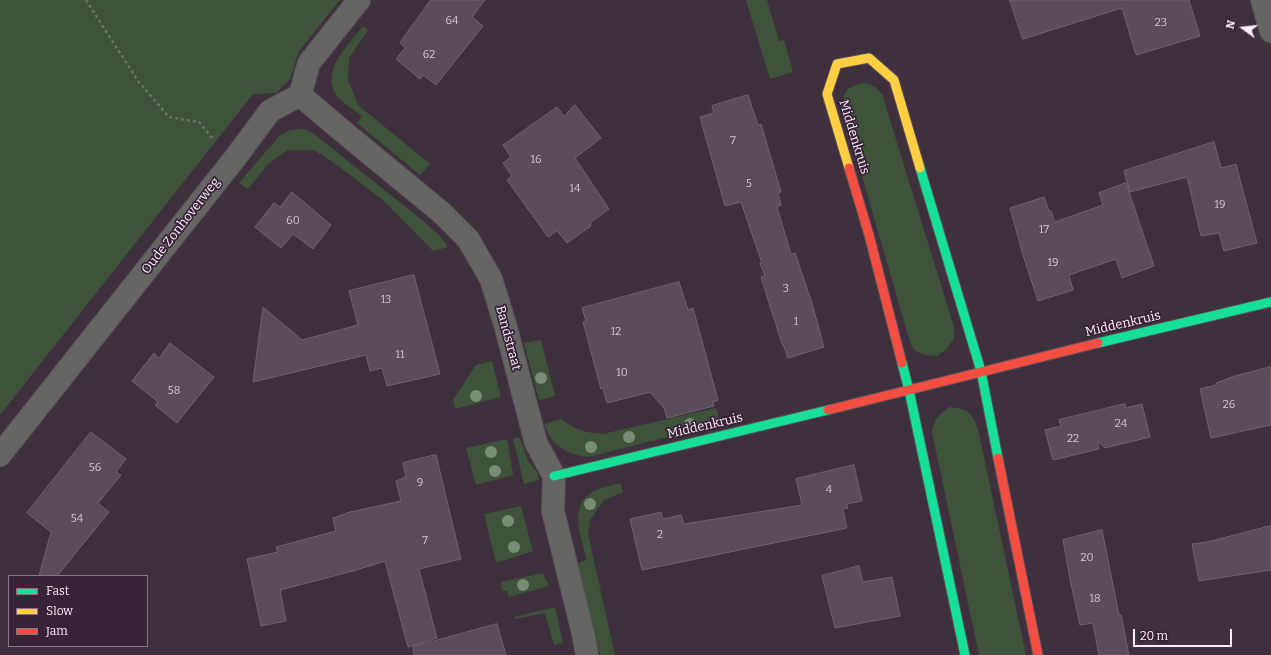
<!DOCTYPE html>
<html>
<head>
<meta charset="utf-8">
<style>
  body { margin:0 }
  #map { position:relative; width:1271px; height:655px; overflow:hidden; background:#3e313d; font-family:Bitter,serif }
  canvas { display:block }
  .legend { position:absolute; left:8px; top:575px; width:140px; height:72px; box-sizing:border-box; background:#382337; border:1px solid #867485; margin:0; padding:5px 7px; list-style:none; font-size:12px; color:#fceefb }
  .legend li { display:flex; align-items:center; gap:8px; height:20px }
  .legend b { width:20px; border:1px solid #867485 }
  .north { position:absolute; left:1223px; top:8px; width:40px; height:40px; -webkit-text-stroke:3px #382337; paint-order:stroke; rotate:285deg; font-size:11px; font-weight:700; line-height:16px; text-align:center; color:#fceefb }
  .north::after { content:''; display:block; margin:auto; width:14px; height:18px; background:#fceefb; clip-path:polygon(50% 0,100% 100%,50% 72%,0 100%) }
  .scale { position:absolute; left:1133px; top:629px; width:99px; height:18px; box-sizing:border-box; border:2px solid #fceefb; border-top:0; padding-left:5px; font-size:12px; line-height:14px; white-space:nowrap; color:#fceefb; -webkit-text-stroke:3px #382337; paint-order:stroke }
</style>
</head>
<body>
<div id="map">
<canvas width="1271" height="655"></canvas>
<ul class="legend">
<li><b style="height:5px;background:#16e098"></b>Fast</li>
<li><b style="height:5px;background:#ffcf43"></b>Slow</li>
<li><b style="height:5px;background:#f24e42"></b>Jam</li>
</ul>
<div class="north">N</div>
<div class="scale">20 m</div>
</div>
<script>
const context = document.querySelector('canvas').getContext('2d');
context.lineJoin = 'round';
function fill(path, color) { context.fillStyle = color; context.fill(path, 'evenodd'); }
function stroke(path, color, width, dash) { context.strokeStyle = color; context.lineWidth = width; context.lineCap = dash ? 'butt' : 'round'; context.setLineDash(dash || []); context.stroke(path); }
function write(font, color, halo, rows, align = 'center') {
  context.font = font + ' Bitter,serif'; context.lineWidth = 3.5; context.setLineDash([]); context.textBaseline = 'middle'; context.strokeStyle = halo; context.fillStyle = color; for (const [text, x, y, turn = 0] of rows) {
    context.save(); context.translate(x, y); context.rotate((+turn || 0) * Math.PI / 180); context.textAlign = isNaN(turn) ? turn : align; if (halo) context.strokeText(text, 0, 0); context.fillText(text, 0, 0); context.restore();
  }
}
fill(new Path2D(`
  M0,0H340L299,51L290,79L276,93L253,94L0,415Z
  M746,0H767L779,41L784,40L793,72L770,79Z
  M363,26L368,30L349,58L348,80L358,105L430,164L420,175L357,123L362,116C355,110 342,103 337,96C319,71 349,45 363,26Z
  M865,83L875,87L882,94L954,327V338L947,349L937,356L924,355L914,350L910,342L842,107L844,96L847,89L855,85Z
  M304,129L314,134L427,224L440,236L448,247L433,251L384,201L340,167L314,150H288L269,163L248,189L239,183L279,136L290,130Z
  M541,340L555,396L539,400L524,343Z
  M492,361L501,397L455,409L453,400L476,365Z
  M950,407C968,409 972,412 978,429L1026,655H979L932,432C934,419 939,414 950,407Z
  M716,408L720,424L588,457C564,453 553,447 544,424L561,419C575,429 586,433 603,434Z
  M513,438H520L528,461L537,472L539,480L524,484Z
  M507,439L513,475L476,485L466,448Z
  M620,483L623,492L604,500L590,520L588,534L615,655H600L578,563L587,560C581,536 566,501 599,489C606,486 614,485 620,483Z
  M521,506L533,551L496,563L484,514Z
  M543,573L549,586L509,597L507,591H502L501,582Z
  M555,607L563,643L554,645L545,613L515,619L514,617Z`), '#3e533a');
const building = new Path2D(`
  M431,0H485L472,17L483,26L436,85L423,75L420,79L396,59L405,48L400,43Z
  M1010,0H1189L1200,36L1136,55L1122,8L1023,39Z
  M748,95L758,125L761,124L781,192L778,193L781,205L777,207L791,254L795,253L811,300L824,347L788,358L783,344H782L761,277L765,276L760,263H762L741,202L725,206L700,117L714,113L712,106Z
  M575,105L601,138L575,158L609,209L590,223L591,226L567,243L557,231L548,237L507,180L512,176L503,163L511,157L503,145L557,107L564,116Z
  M1214,142L1221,168L1236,164L1257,243L1224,251L1219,233L1201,236L1187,177L1130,192L1124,171Z
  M1126,183L1154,266L1122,278L1116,259L1069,275L1073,290L1038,301L1023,255L1010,208L1044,197L1049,211H1051L1055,222L1103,205L1099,193Z
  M292,192L331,225L313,249L293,234L281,248L255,227L274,203L280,207Z
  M414,275L440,374L387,386L382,368L370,371L366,355L253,382L263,307L302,340L358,325L349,291Z
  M679,282L688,310L693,308L718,400L713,402L714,406L667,418L664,408L650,392L607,403L603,388L601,389L583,322L586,321L582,308Z
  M170,343L214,377L177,423L155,405L158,402L132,381L154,353L159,358Z
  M1271,367V425L1211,438L1200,389L1216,385V383L1235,376Z
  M1125,404L1126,408L1142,404L1150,437L1105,448L1097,441L1099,449L1053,460L1045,430L1061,426L1059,420Z
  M91,432L126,459L116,472L121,475L98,503L109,512L57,576H39L51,532L27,513Z
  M436,455L461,559L419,569L437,638L408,647L385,561L353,571L280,590L286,621L261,626L247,559L278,552L276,547L336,531L333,518L350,512L401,501L396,481L406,477L403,463Z
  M854,465L862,501L847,504L848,508L843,509L847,528L642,570L630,519L661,512L663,519L681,515L684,524L802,505L796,479Z
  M1271,526V570L1199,581L1192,544L1207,542Z
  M1102,530L1119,615H1121L1129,655H1099L1093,623L1080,625L1071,584L1063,540Z
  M859,566L863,582L892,577L900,616L835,628L822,576Z
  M497,624L506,655H414L413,647Z`);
fill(building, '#5a4d59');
stroke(building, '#6e636d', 1);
const street = new Path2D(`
  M1262,0L1271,31
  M300,95L340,129L442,213L468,239L491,279L505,324L536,443L554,476L553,511L583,633L587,655
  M0,455L235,158L270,111L300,95L309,63L359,0`);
const fast = new Path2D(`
  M920,168L981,371L998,458
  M1098,343L1271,302
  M902,363L909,390L965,655
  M554,476L828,410`);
const slow = new Path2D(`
  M849,168L827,94L837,64L869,58L894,80L920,168`);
const jam = new Path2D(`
  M849,168L869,235L902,363
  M828,410L1098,343
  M998,458L1038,655`);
stroke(street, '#5c505b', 24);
stroke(fast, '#5c505b', 11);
stroke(slow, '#5c505b', 11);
stroke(jam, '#5c505b', 11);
stroke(new Path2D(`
  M86,0L138,81L169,117L199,122L214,140`), '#716e6f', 2.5, [3, 3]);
stroke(street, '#656564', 22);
stroke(fast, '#16e098', 9);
stroke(slow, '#ffcf43', 9);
stroke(jam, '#f24e42', 9);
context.fillStyle = '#788d73';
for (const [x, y] of [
  [541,378],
  [476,396],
  [690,424],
  [629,437],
  [591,447],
  [491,452],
  [495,471],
  [590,504],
  [508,521],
  [514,547],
  [523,585]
]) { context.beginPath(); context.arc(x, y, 6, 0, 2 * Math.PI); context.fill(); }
write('11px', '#d4c6d2', null, [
  ["64",452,21],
  ["23",1161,23],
  ["62",429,55],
  ["7",733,141],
  ["16",536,160],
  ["5",749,184],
  ["14",575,189],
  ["19",1220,205],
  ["60",293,221],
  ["17",1044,230],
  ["19",1053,263],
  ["3",786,289],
  ["13",386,300],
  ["1",796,322],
  ["12",616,332],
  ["11",400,355],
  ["10",622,373],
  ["58",174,391],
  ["26",1229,405],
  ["24",1121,424],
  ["22",1073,439],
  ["56",95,468],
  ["9",420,483],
  ["4",829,490],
  ["54",77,519],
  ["2",660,535],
  ["7",425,541],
  ["20",1087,558],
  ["18",1095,599]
]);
write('13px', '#fceefb', '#382337', [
  ["Middenkruis",854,137,73],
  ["Oude Zonhoverweg",181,226,-52],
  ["Middenkruis",1123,324,-13],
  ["Bandstraat",508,338,75],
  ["Middenkruis",705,426,-13]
]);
</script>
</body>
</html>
